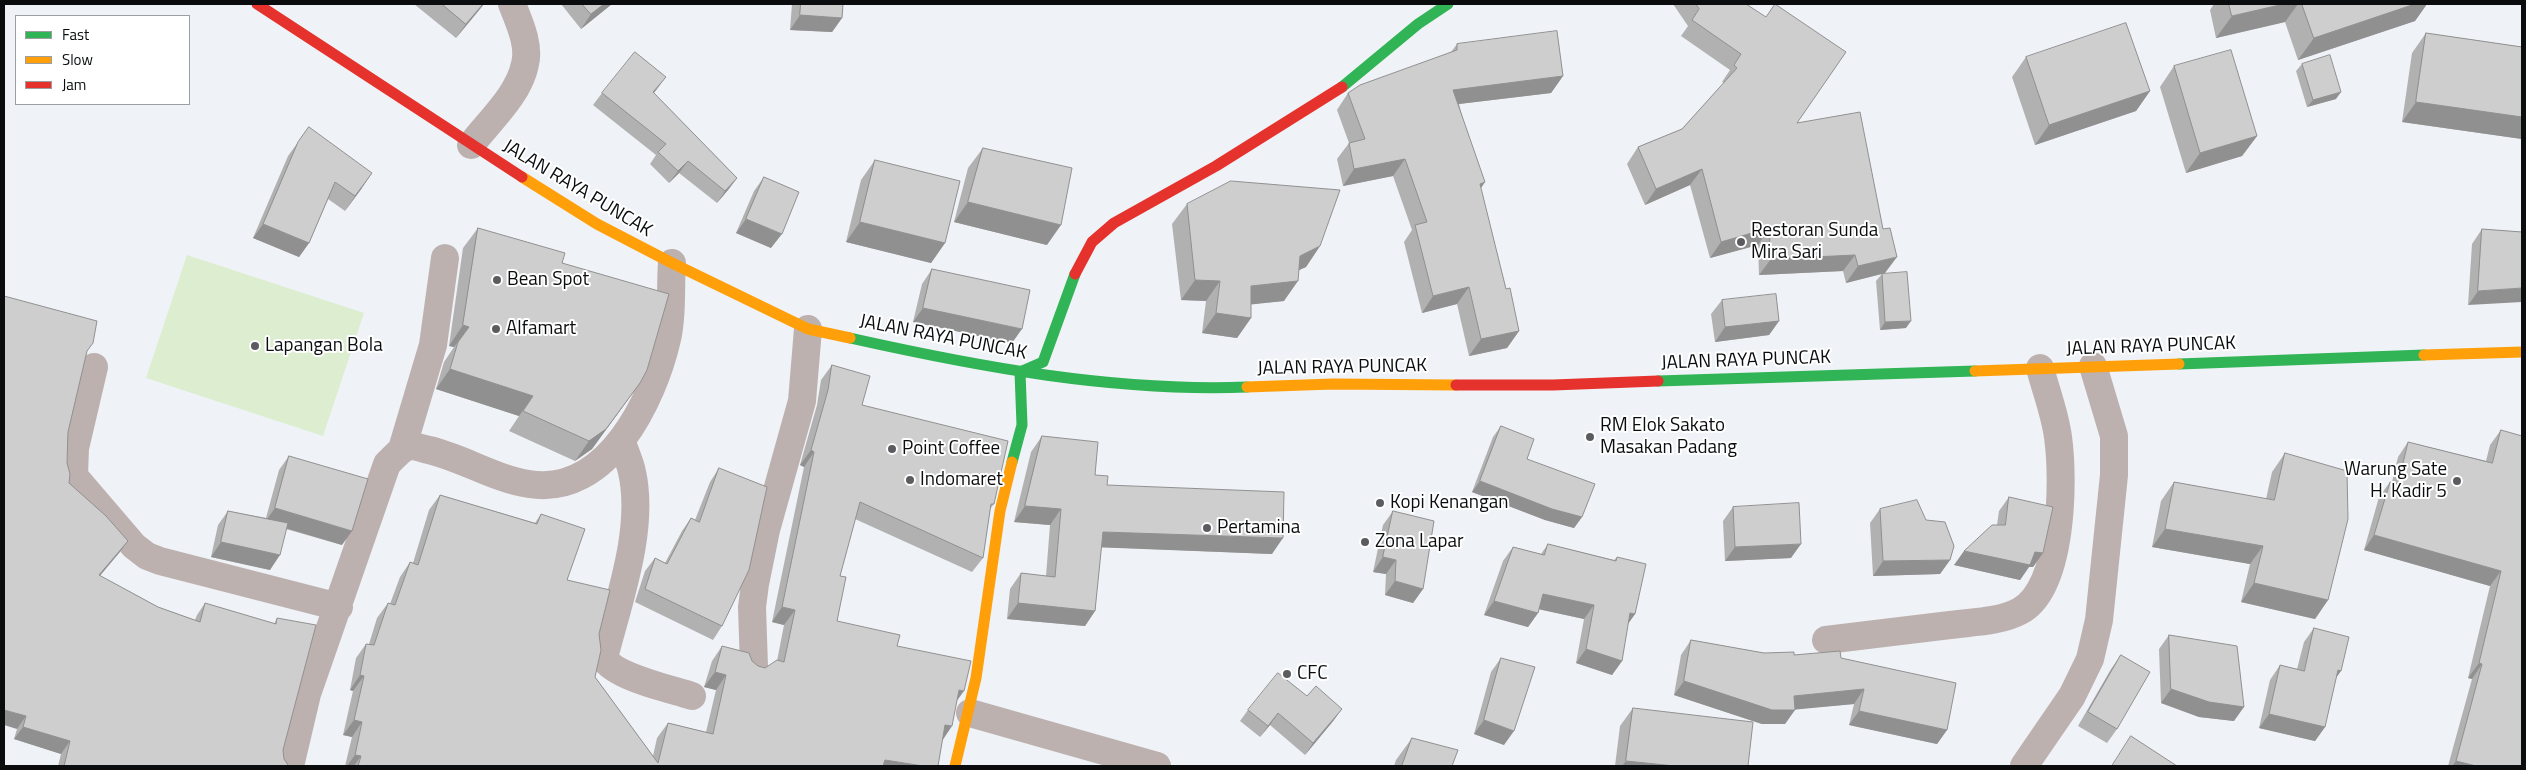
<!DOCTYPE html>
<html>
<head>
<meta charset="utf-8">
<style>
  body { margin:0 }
  #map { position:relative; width:2526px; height:770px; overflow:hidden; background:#eff2f6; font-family:"Titillium Web",sans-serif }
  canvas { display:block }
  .frame { position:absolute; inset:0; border:5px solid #0a0c0e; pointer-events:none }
  .legend { position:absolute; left:15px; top:15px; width:175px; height:90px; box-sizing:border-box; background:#fff; border:1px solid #9d9e9f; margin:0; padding:6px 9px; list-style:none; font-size:15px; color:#0a0c0e }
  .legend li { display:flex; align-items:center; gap:10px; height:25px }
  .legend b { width:25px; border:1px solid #9d9e9f }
</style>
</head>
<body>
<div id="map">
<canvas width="2526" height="770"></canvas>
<div class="frame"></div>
<ul class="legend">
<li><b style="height:6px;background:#30b455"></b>Fast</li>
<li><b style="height:6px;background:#ff9f0a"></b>Slow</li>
<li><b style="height:6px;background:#e5322d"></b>Jam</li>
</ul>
</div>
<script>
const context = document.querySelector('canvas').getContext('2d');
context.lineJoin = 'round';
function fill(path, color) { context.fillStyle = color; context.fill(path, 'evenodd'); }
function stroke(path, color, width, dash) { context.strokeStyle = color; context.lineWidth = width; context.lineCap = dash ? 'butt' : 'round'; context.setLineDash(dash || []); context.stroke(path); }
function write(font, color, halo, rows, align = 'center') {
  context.font = font + ' "Titillium Web",sans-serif'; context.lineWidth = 4; context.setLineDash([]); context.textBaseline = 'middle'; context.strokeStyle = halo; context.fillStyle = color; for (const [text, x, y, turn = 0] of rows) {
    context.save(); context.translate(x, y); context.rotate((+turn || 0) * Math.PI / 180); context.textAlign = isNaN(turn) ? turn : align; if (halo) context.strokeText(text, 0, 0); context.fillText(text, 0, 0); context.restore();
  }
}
fill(new Path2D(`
  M187,255L364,313L323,436L146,378Z`), '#dceecf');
stroke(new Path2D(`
  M471,145C489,121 519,95 525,64C530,45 519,22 512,4
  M94,367L75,448L74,476L134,546L147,556L160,561L339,607
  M622,442C625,452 630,462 632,472C645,530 618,602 604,658C614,677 671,689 692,696
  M402,449L433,345L445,258
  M1826,640C1867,635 1909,630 1950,625C1972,622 2000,622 2020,611C2063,588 2064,480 2058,437C2055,414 2046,391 2040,368
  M754,667L752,607L755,584L766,530L802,401L808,329
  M970,713L1157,766
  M290,766L307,694L387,464C394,458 401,447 411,446C416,446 424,449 429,450C463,458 495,479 529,484C607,497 653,400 667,339C673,316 670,287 672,263
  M2024,766L2072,696L2090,659L2099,620L2114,475V436L2093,366`), '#bdb1b0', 28);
stroke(new Path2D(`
  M1342,87L1418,24L1448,4
  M850,338C980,367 1114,392 1247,387
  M2179,364L2424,355
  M1658,381L1975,371
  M1012,462L1022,425L1020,372L1043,362L1075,274`), '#30b455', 11);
stroke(new Path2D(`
  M522,177L597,224L672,263L808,329L850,338
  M2424,355L2522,352
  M1975,371L2179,364
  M1247,387L1333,384L1456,385
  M955,766L976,678L1000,511L1012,462`), '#ff9f0a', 11);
stroke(new Path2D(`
  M257,4L522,177
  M1075,274L1092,242L1114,223L1216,166L1342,87
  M1456,385H1553L1658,381`), '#e5322d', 11);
fill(new Path2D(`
  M414,4H484L456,38Z
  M561,4H612L581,29Z
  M792,4H843L842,18L832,32L790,30Z
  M1673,4H1746L1797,123L1885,273L1882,274L1906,328L1880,330L1876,281L1882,274L1846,283L1843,271L1759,275L1758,245L1710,258L1690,185L1645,205L1627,164L1638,147L1682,129L1724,83L1722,82L1730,70L1681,36L1688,26Z
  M2214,4H2427L2415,21L2298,60L2285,22L2216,38L2210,10Z
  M2426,33L2522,47V139L2402,122L2412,53Z
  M1457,44L1563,76L1551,93L1459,104L1506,289L1519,331L1507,348L1469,356L1457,304L1422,313L1404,242L1412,230L1393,176L1343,186L1337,159L1349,143L1337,110L1348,93L1451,52Z
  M2026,57L2150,91L2136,111L2035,145L2012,77Z
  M2302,64L2336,99L2307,107L2296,71Z
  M2174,66L2257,136L2242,156L2186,173L2160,87Z
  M657,89L654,93L737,178L728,190L717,203L679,173L669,183L650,164L656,155L593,105L602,93Z
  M309,127L362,188L345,211L328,199L309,243L299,257L253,238L288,156Z
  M983,148L1047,245L954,222L968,168Z
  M875,160L945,243L931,263L846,242L861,180Z
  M764,177L771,248L736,233L754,191Z
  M1187,204L1320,246L1306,267L1299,270L1284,301L1251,304V318L1237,338L1202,333L1206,301L1181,300L1172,224Z
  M478,228L562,263L640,383L592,449L575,461L509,431L519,416L436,389L444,362L454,347L449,346L463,248Z
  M2482,229L2522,232L2468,305L2472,244Z
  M932,269L1012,343L913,322L922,284Z
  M4,296L87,351L68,432L67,463L69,483L128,541L119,553L100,576L158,607L195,620L197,615L205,603L274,624L277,618L284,759L288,766H58L61,754L14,739L17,729Z
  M1722,300L1779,321L1769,335L1715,342L1711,314Z
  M832,365L862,405L994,504L990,509L983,558L972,572L855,519L840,576L837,621L897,646L957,700L942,741L938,766H345L352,737L343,735L353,691L350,690L356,658L366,644H369L377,618L388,603L390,604L400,577L410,562L413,563L429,510L440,495L535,523L541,514L567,580L599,634L595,677L653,756L657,738L668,723L706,732L716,690L704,687L712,661L722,646L752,661L758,666L765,668L777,661L784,625L772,622L804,467L800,465L817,405L821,380Z
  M1501,426L1527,459L1582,517L1574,528L1545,520L1472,492L1493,437Z
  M2501,430L2522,766H2448L2472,679L2468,678L2490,586L2364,550L2379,497L2390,482H2392L2398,457L2408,442L2486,461L2490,445Z
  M1042,436L1095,475L1107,485L1272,554L1101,547L1095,611L1085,626L1007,619L1010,589L1021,573L1046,576L1050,525L1014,522L1031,452Z
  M2285,453L2328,600L2315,619L2241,602L2250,564L2152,547L2161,501L2174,482L2266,499L2272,472Z
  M289,456L342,545L286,529L270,570L211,557L218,525L228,511L266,518L279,470Z
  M719,468L722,626L713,640L635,602L645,571L655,558L665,563L682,531L691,518L695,520L710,482Z
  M2009,497L2043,553L2033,567H2029L2020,580L1954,565L1997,525L1999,511Z
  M1733,507L1791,558L1725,561L1723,521Z
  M1880,509L1926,520L1950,560L1940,574L1873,576L1870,523Z
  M1393,511L1423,589L1413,603L1385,595L1386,574L1373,572L1383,525Z
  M1548,544L1614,560L1617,557L1635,614L1628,624L1622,661L1612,675L1576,663L1584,619L1539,609L1538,613L1528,627L1484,615L1503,561L1513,547L1541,554Z
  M2314,628L2336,678L2325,727L2315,741L2259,728L2270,680L2280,665L2297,669L2304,642Z
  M2169,635L2234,721L2199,717L2161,703L2159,649Z
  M1691,640L1764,653L1841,658L1947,730L1937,744L1849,725L1854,704L1795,709L1785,724H1762L1674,695L1681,655Z
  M2121,655L2117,729L2107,743L2078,726L2111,669Z
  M1501,658L1504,745L1474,734L1491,672Z
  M1633,708L1748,766H1615L1620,726Z
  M1248,710L1334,720L1305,755L1270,725L1260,737L1240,721Z
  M1412,738L1452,766H1394L1396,760Z`), '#b2b1b2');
fill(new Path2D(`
  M483,4H484L480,9L456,38L466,24Z
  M604,4H612L581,29L591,14Z
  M2284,4H2298L2285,22L2216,38L2232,16Z
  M2415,4H2427L2415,21L2298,60L2314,38Z
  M800,15L842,18L832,32L790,30Z
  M1563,76L1551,93L1442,106L1453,90Z
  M666,77L657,89L644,104L653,92Z
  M2150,91L2136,111L2035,145L2049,125Z
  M2341,92L2336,99L2307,107L2313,100Z
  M2416,102L2522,117V139L2402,122Z
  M2257,136L2242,156L2186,173L2200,153Z
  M1405,159L1393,176L1343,186L1354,169Z
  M688,161L679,173L669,183L678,171Z
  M1702,169L1690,185L1645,205L1656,189Z
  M372,173L362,188L345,211L355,196Z
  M737,178L728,190L717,203L725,191Z
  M1485,182L1474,199L1480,184Z
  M968,202L1061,225L1047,245L954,222Z
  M746,219L782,234L771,248L736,233Z
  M860,222L945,243L931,263L846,242Z
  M263,224L309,243L299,257L253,238Z
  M1769,228L1758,245L1710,258L1721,242Z
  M1320,246L1306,267L1286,276L1300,256Z
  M1855,255L1843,271L1759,275L1771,259Z
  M1897,257L1885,273L1846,283L1858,266Z
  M1195,280L1220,281L1206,301L1181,300Z
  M1298,281L1284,301L1237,306L1251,286Z
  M1469,287L1457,304L1422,313L1433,296Z
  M2522,288V302L2468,305L2478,291Z
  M923,308L1022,329L1012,343L913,322Z
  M1216,313L1251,318L1237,338L1202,333Z
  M1779,321L1769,335L1715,342L1725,327Z
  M1911,321L1906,328L1880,330L1885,322Z
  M463,325L469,327L454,347L449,346Z
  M1519,331L1507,348L1469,356L1481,339Z
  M450,369L533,396L519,416L436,389Z
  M640,383L592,449L575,461L589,441Z
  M811,450L814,452L804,467L800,465Z
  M1480,481L1582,517L1574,528L1545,520L1472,492Z
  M1025,506L1061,509L1050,525L1014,522Z
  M275,508L352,531L342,545L265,522Z
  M2165,529L2263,546L2250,564L2152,547Z
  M1103,532L1283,538L1272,554L1092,547Z
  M2374,535L2501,571L2490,586L2364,550Z
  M128,541L119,553L90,587L99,575Z
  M221,542L280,555L270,570L211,557Z
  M1801,544L1791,558L1725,561L1735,547Z
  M1964,551L2035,552L2043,553L2033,567H2029L2020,580L1954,565Z
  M1383,557L1396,560L1386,574L1373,572Z
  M1950,560L1940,574L1873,576L1883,561Z
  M1395,581L1423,589L1413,603L1385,595Z
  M2254,583L2328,600L2315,619L2241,602Z
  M1543,594L1594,605L1584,619L1533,608Z
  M1494,601L1538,613L1528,627L1484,615Z
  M1018,603L1095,611L1085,626L1007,619Z
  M782,607L795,610L784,625L772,622Z
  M1630,613L1635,614L1625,628Z
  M1586,649L1622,661L1612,675L1576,663Z
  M2479,663L2482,664L2472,679L2468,678Z
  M2338,670L2341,671L2331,685Z
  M715,672L726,675L716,690L704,687Z
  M360,675L364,676L353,691L350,690Z
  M1684,681L1794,696L1864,689L1854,704L1791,710H1795L1785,724H1762L1674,695Z
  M2171,689L2244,707L2234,721L2199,717L2161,703Z
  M959,690L964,691L953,706Z
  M1342,709L1334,720L1305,755L1313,743Z
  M4,710L26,716L17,729L4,725Z
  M1859,711L1947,730L1937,744L1849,725Z
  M1278,713L1270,725L1260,737L1268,726Z
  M2269,714L2325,727L2315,741L2259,728Z
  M354,720L362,722L352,737L343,735Z
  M1484,720L1514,731L1504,745L1474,734Z
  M945,725L952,726L942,741Z
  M23,727L70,741L61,754L14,739Z
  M355,755L361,756L354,766H347Z
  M885,760L923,766H880Z
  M1626,761L1675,766H1622Z
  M2456,761L2476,766H2452Z`), '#919091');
const building = new Path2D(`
  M442,4H483L466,24Z
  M582,4H604L591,14Z
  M801,4H843L842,18L800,15Z
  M1696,4H1746L1766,17L1775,4L1846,52L1797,123L1860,112L1883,229L1890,228L1897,257L1858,266L1855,255L1771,259L1769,228L1721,242L1702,169L1656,189L1638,147L1682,129L1737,68L1734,65L1741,54L1692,20L1699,9Z
  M2229,4H2284L2232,16Z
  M2302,4H2415L2314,38Z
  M2126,23L2150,91L2049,125L2026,57Z
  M1557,31L1563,76L1453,90L1485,182L1480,184L1506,289L1510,288L1519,331L1481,339L1469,287L1433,296L1415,225L1427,222L1405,159L1354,169L1349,143L1365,139L1348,93L1360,85L1457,50V44Z
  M2426,33L2522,47V117L2416,102Z
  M2231,50L2257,136L2200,153L2174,66Z
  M635,52L666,77L653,92L737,178L725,191L688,161L678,171L658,152L666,144L602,93Z
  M2330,55L2341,92L2313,100L2302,64Z
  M309,127L372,173L355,196L335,182L309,243L263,224L298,142Z
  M983,148L1072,168L1061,225L968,202Z
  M875,160L960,181L945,243L860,222Z
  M764,177L799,192L782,234L746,219Z
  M1231,181L1340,190L1320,246L1300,256L1298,281L1251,286V318L1216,313L1220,281L1195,280L1187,204Z
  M478,228L565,253L562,263L669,294L647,370L640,383L606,429L589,441L523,411L533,396L450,369L458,342L469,327L463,325Z
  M2482,229L2522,232V288L2478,291Z
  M932,269L1030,290L1022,329L923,308Z
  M1907,272L1911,321L1885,322L1882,274Z
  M1776,294L1779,321L1725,327L1722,300Z
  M4,296L97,321L93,343L87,351L68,432L67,463L70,474L69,483L106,516L128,541L99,575L158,607L200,622L205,603L276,624L277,618L316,625L283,750L284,759L288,765V766H64L70,741L23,727L26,716L4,710Z
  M832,365L870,376L862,405L1008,441L994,504H991L983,558L860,502L840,576L846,577L837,621L900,635L897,646L971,661L964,691L959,690L952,726L945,725L938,766H923L885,760L883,766H358L361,756L355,755L362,722L354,720L364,676L360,675L366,644L374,645L388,603L395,605L410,562L418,565L440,495L537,524L541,514L585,529L567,580L610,590L599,634L601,650L595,677L658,763L668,723L713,734L726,675L715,672L722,646L749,653L752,661L758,666L765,668L777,660L784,662L795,610L782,607L814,452L811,450L828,390Z
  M1501,426L1534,439L1527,459L1595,484L1582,517L1552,509L1480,481Z
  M2501,430L2522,436V766H2476L2456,761L2482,664L2479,663L2501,571L2374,535L2390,482L2398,484L2408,442L2492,463Z
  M1042,436L1098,442L1095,475L1108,476L1107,485L1284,492L1283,538L1103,532L1095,611L1018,603L1021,573L1055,577L1061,509L1025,506Z
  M2285,453L2347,471L2348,519L2328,600L2254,583L2263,546L2165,529L2174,482L2274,500Z
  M289,456L368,479L352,531L275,508Z
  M719,468L767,487L749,570L722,626L645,589L655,558L667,564L691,518L699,522Z
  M2009,497L2053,507L2043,553L2035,552L2030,565L1964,551L1992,525H2005Z
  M1917,500L1926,520L1945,522L1954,546L1950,560L1883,561L1880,509Z
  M1799,503L1801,544L1735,547L1733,507Z
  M228,511L288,523L280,555L221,542Z
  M1393,511L1434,521L1423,589L1395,581L1396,560L1383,557Z
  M1548,544L1616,561L1617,557L1646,564L1635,614L1630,613L1622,661L1586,649L1594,605L1543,594L1538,613L1494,601L1513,547L1544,555Z
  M2314,628L2349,637L2341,671L2338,670L2325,727L2269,714L2280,665L2304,671Z
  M2169,635L2237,646L2244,707L2209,702L2171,689Z
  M1691,640L1764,653L1794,652V655L1840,651L1841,658L1956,683L1947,730L1859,711L1864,689L1794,696L1795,710H1772L1684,681Z
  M2121,655L2150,672L2117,729L2088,712Z
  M1501,658L1535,667L1514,731L1484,720Z
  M1278,673L1307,696L1316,686L1342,709L1313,743L1278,713L1268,726L1248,710Z
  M1633,708L1753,722L1748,766H1675L1626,761Z
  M2131,736L2177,766H2112Z
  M1412,738L1458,750L1452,766H1402Z`);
fill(building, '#cfcecf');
stroke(building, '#919091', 1);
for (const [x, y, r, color] of [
  [1741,242,5,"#5a5c5f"],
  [497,280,5,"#5a5c5f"],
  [496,329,5,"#5a5c5f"],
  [255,346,5,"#5a5c5f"],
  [1590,437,5,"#5a5c5f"],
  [892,449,5,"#5a5c5f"],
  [910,480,5,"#5a5c5f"],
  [2457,481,5,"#5a5c5f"],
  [1380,503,5,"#5a5c5f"],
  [1207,528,5,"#5a5c5f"],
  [1365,542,5,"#5a5c5f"],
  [1287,674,5,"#5a5c5f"]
]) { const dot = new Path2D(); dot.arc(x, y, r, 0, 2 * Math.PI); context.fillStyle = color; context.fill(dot); stroke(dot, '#fff', 2); }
write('19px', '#0a0c0e', '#fff', [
  ["JALAN RAYA PUNCAK",577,189,31],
  ["JALAN RAYA PUNCAK",943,338,11],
  ["JALAN RAYA PUNCAK",2151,347,-2],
  ["JALAN RAYA PUNCAK",1746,361,-2],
  ["JALAN RAYA PUNCAK",1342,368,-1]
]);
write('19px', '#0a0c0e', '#fff', [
  ["Restoran Sunda",1751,231],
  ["Mira Sari",1751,253],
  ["Bean Spot",507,280],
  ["Alfamart",506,329],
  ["Lapangan Bola",265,346],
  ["RM Elok Sakato",1600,426],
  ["Masakan Padang",1600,448],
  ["Point Coffee",902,449],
  ["Warung Sate",2447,470,"right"],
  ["H. Kadir 5",2447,492,"right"],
  ["Indomaret",920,480],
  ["Kopi Kenangan",1390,503],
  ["Pertamina",1217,528],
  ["Zona Lapar",1375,542],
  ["CFC",1297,674]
], 'left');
</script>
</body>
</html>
